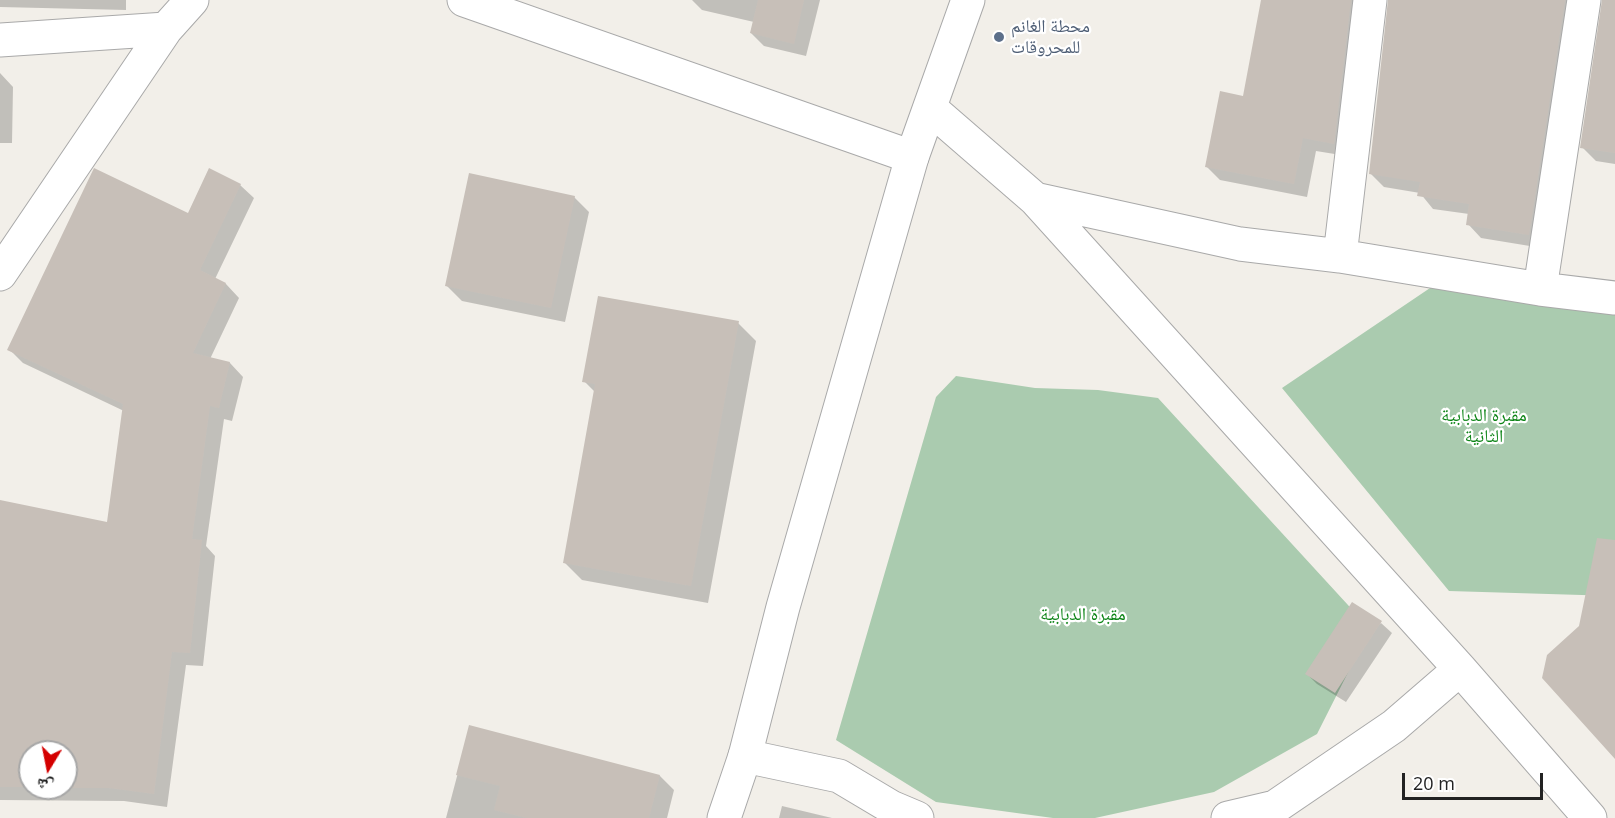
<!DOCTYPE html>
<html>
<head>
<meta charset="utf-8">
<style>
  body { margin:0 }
  #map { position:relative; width:1615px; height:818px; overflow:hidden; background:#f2efe9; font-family:"Open Sans","Noto Naskh Arabic",sans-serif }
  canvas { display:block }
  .north { position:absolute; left:18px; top:740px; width:60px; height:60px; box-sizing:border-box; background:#fff; border:2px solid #a7a7a7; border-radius:50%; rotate:190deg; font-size:16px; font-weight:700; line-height:24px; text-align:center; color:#222 }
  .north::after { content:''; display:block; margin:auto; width:21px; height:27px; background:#d40000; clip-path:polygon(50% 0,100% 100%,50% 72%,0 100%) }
  .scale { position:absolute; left:1402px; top:773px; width:141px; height:27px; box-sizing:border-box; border:3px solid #222; border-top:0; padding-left:8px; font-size:18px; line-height:21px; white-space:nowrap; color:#222; -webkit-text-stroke:4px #fff; paint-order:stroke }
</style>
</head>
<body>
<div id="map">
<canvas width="1615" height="818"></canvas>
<div class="north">ش</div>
<div class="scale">20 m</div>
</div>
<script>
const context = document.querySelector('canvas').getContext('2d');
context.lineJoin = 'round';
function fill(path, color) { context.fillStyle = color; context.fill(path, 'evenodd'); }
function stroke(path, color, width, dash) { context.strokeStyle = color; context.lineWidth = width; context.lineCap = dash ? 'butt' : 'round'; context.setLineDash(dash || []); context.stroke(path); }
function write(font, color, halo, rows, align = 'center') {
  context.font = font + ' "Open Sans","Noto Naskh Arabic",sans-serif'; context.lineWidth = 4.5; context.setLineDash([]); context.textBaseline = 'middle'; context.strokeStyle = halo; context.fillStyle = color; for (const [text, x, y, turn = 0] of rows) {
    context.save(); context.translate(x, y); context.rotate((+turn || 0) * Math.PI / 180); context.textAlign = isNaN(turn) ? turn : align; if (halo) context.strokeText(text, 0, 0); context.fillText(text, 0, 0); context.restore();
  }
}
fill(new Path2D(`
  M1433,286L1615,314V596L1449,591L1282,388Z
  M956,376L1035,388L1098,390L1158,398L1370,629L1317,734L1214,792L1095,818H1053L936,802L836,740L936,397Z`), '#aacbaf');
fill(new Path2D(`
  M0,0H126V10L0,7Z
  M692,0H820L806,56L764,46L751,33L754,22L702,10Z
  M1263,0H1371L1347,156L1316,151L1307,197L1220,180L1206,166L1244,98Z
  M1390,0H1585L1542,248L1481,238L1468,224L1469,214L1433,209L1420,193L1384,187L1371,174Z
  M1604,0H1615V164L1596,161L1582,147Z
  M0,73L13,87L12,143H0Z
  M240,185L254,198L215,279L226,284L239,298L210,359L230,363L243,377L232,421L224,419L206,546L215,556L203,666L186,665L167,807L124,801L0,800V501L108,523L124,411L23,363L9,349L189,215ZM30,752H66V788H30Z
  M574,197L589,212L565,322L462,301L447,286Z
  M738,323L756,341L708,603L582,580L564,562L595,392L584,381Z
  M1381,623L1392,633L1346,702L1317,684L1307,674Z
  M470,727L660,776L674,790L667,818H446Z
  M782,806L832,818H779Z`), '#0003');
fill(new Path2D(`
  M758,0H804L794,44L750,33Z
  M1261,0H1351L1334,144L1303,138L1294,184L1205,167L1220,91L1243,96Z
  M1388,0H1565L1529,235L1466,225L1469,204L1417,196L1420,182L1369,174Z
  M1602,0H1615V153L1580,148Z
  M94,168L188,213L209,168L241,184L200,270L226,283L193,353L230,362L219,408L210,406L192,539L202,540L190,653L172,652L154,794L109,788H66V752H30V787H0V500L107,522L123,404L7,350Z
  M469,173L575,196L551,308L445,286Z
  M598,296L739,321L691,586L563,563L595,384L582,382Z
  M1597,538L1615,540V759L1542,678L1547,655L1579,626Z
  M1352,602L1382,621L1335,693L1305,674Z
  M469,725L660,775L649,818H527L494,810L500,786L456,775Z`), '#c7bfb8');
const minor = new Path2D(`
  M464,0L912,157
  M0,40L166,29
  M930,108L1035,199L1460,669L1590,818
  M1035,199L1240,244L1340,256L1540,289L1615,298
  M1340,256L1370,0
  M0,274L166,29L192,0
  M1540,289L1584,0
  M745,756L839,776L891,807L917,818
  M1228,818L1275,807L1394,726L1460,669`);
const tertiary = new Path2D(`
  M724,818L745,756L783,607L912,157L968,0`);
stroke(minor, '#a9a9a9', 35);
stroke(tertiary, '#a9a9a9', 35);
stroke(minor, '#fff', 33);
stroke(tertiary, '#fff', 33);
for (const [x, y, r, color] of [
  [999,37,6,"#5c6f8a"]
]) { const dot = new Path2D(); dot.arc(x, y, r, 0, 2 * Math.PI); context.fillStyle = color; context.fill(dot); stroke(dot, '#fff', 2); }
write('18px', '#4e5e75', '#fff', [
  ["محطة الغانم",1011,27],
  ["للمحروقات",1011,48]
], 'left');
write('18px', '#0c8416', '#fff', [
  ["مقبرة الدبابية",1484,416],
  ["الثانية",1484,437],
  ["مقبرة الدبابية",1083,615]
]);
</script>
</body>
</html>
